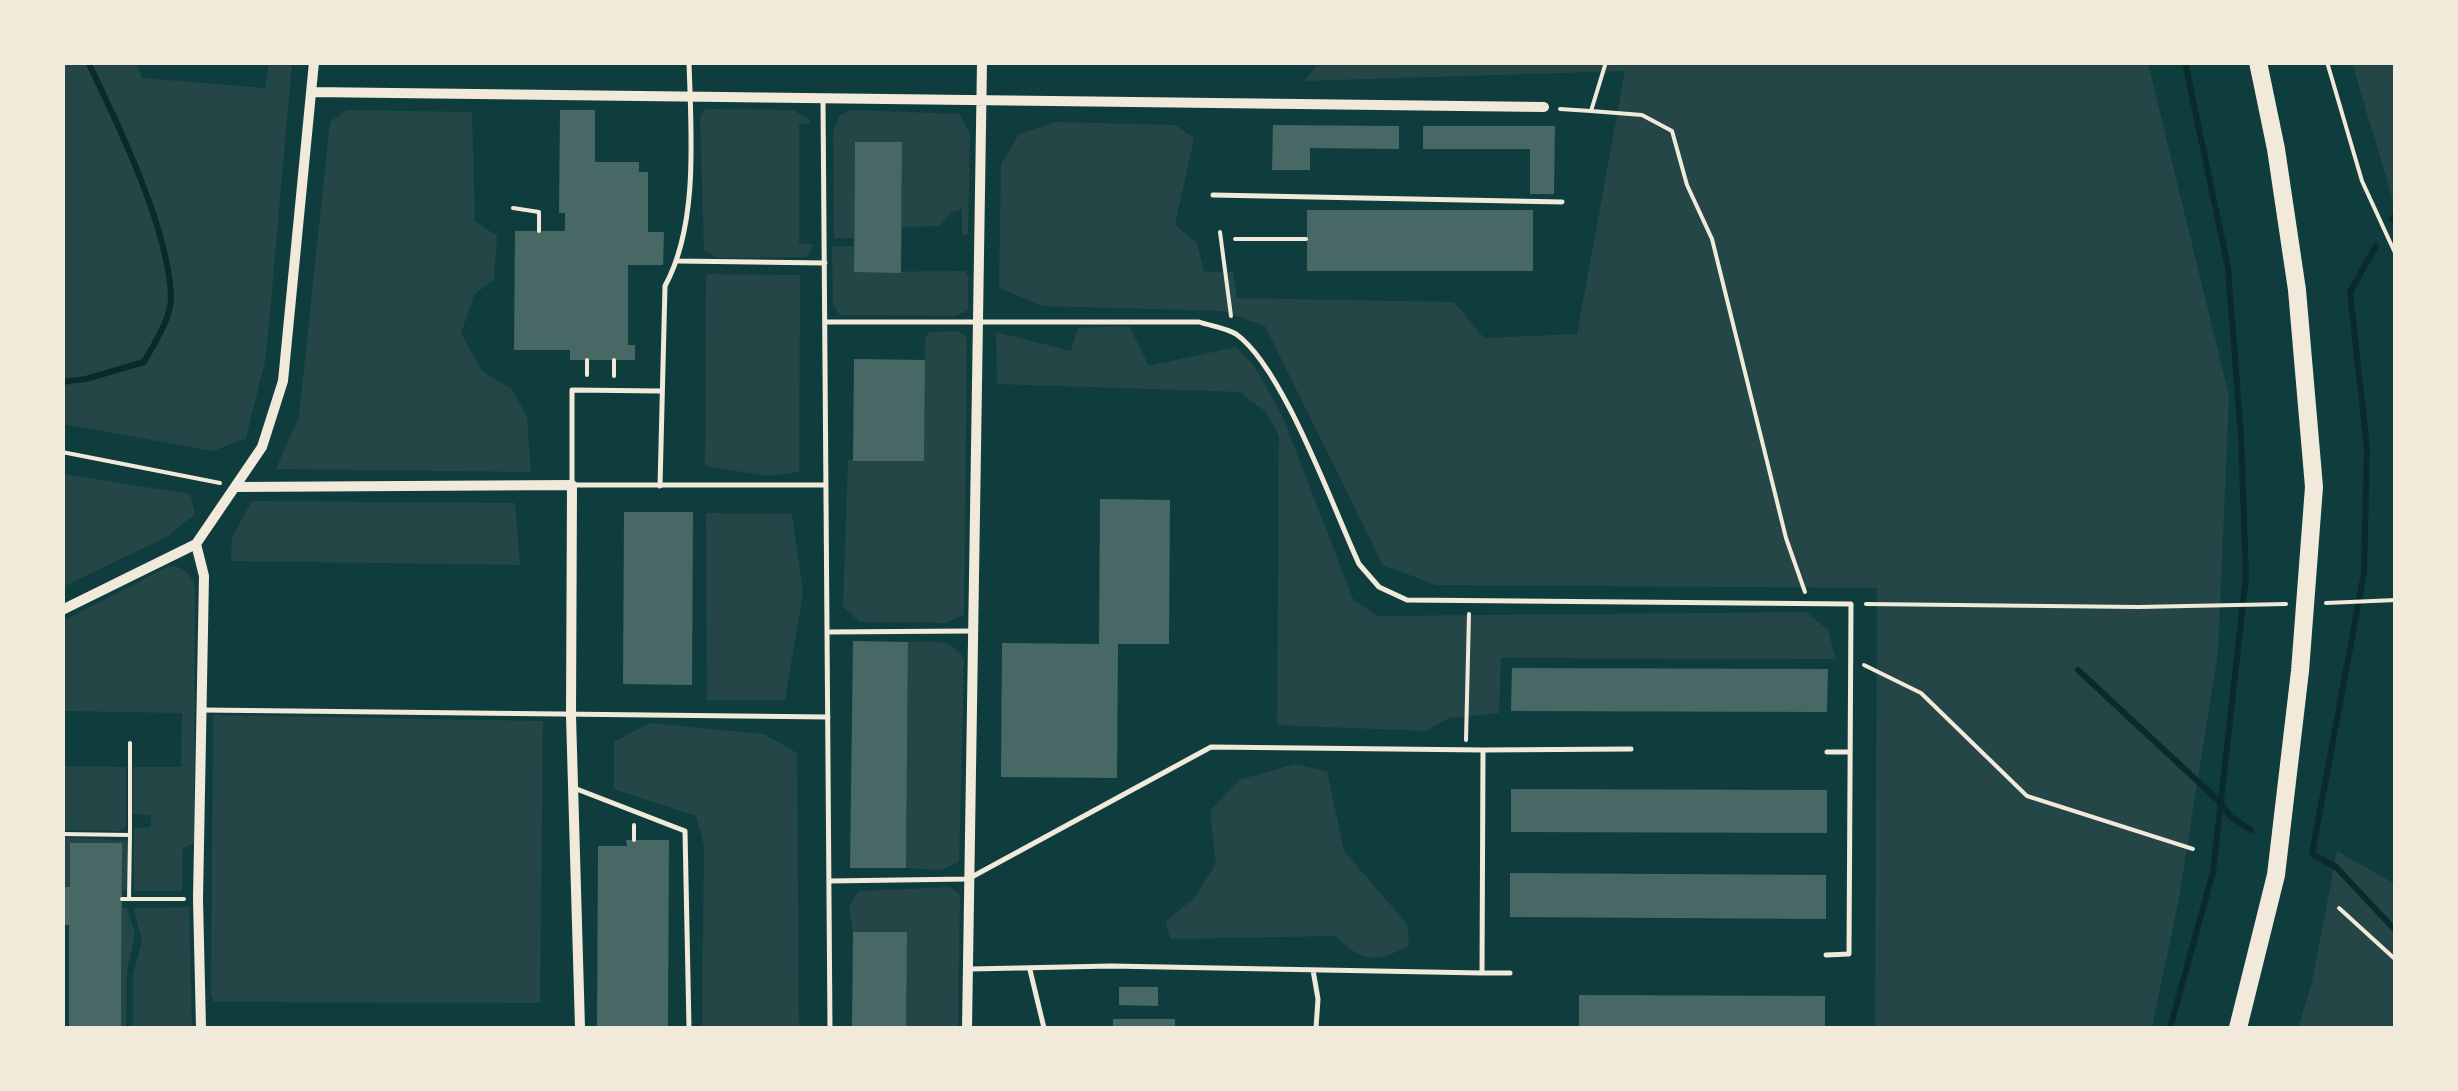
<!DOCTYPE html>
<html>
<head>
<meta charset="utf-8">
<style>
  body { margin:0 }
  #map { position:relative; width:2458px; height:1091px; overflow:hidden; background:#0f3d3e; font-family:Lato,sans-serif }
  canvas { display:block }
  .frame { position:absolute; inset:0; border:65px solid #f1e9da; pointer-events:none }
</style>
</head>
<body>
<div id="map">
<canvas width="2458" height="1091"></canvas>
<div class="frame"></div>
</div>
<script>
const context = document.querySelector('canvas').getContext('2d');
context.lineJoin = 'round';
function fill(path, color) { context.fillStyle = color; context.fill(path, 'evenodd'); }
function stroke(path, color, width, dash) { context.strokeStyle = color; context.lineWidth = width; context.lineCap = dash ? 'butt' : 'round'; context.setLineDash(dash || []); context.stroke(path); }
fill(new Path2D(`
  M62,63H136L142,78L265,88L269,63H292L266,357L246,438L213,451L63,424Z
  M1319,63H2148L2229,396L2218,652L2179,898L2152,1028H1875L1877,588L1436,585L1383,565L1265,326L1223,311L1043,306L999,288L1001,164L1019,134L1056,122L1175,125L1194,138L1175,225L1197,243L1204,272H1233L1237,298L1454,302L1484,338L1577,334L1625,71L1304,81Z
  M2352,63H2395V207Z
  M706,109L793,110L810,120V123L799,124V244H813L807,257L717,258L704,250L700,117Z
  M347,110L472,112L475,221L497,236L494,279L474,295L461,333L482,371L512,389L527,417L531,472L276,469L299,416L330,122Z
  M851,110L959,114L970,133L968,234L962,236V209L951,212L940,226L902,227V142H855L854,238H834L833,131L840,115Z
  M832,246H854V272L965,271L968,276V310L955,316L840,315L833,305Z
  M706,274L800,275L799,472L767,476L705,466Z
  M1129,326L1149,366L1236,347L1254,366L1282,415L1353,599L1377,616L1806,612L1828,630L1836,659L1501,658L1499,713L1449,718L1425,731L1277,725L1279,436L1266,412L1240,392L997,384L996,332L1071,351L1078,328Z
  M957,331L967,337L964,615L945,623L860,622L843,607L848,460L924,461L925,338L930,332Z
  M63,474L190,494L195,514L168,536L63,587Z
  M252,501L515,503L520,565L231,561L232,537Z
  M706,513L792,514L803,593L785,700H707Z
  M169,566C182,565 193,575 195,588L194,843L183,848L182,891H134V828L151,827V815L133,814V767H181L182,713L63,711V621Z
  M908,642C930,642 953,637 964,660L959,862L941,870L906,868Z
  M213,715L543,721L540,1003L214,1002L211,994Z
  M650,723L764,734L797,753L799,1028H702L704,845L696,816L614,789V742Z
  M1294,764L1327,771L1344,851L1407,924L1409,946C1374,963 1364,963 1335,936L1170,939L1166,921L1194,898L1216,864L1210,811L1239,780Z
  M63,766L126,767V827L119,831L63,830Z
  M63,837L127,841V891L122,890L121,843H71L70,887H63Z
  M2337,851L2395,884V1028H2298L2312,982Z
  M950,887L960,895L958,1028H906V932H853L849,906L859,891Z
  M189,907L192,1028H133V974L142,942L134,908Z
  M122,908H127L135,934L127,971L126,1028H121Z`), '#244646');
stroke(new Path2D(`
  M2392,219L2396,214
  M2376,246L2350,292L2367,448L2364,573L2312,854L2336,867L2396,931
  M62,382L86,379L144,362C154,344 171,319 171,297C169,229 118,124 88,62
  M2078,670L2220,802L2231,817L2251,830
  M2170,1028L2213,872L2246,576L2241,436L2228,268L2185,62`), '#0a2a2b', 6);
fill(new Path2D(`
  M560,110H595V162H639V172H648V232H664L663,265H628V345H635V360H570V350H514L515,231H565V213H559Z
  M1273,125L1399,126V149L1310,148V170H1272Z
  M1423,126H1555L1554,194H1530V149H1423Z
  M855,142H902L901,273L854,272Z
  M1307,210H1533V271H1307Z
  M854,359L925,360L924,461H853Z
  M1100,499L1170,500L1169,644H1118L1117,778L1001,777L1002,643L1099,644Z
  M624,512H693L692,685L623,684Z
  M853,641L908,642L906,868H850Z
  M1512,668L1828,669L1827,712L1511,711Z
  M1511,789L1827,790V833L1511,832Z
  M626,840H669L668,1028H597L598,846H627Z
  M70,843H122L121,1028H69V925H62V887H70Z
  M1510,873L1826,875V919L1510,917Z
  M853,932H907L906,1028H852Z
  M1119,987H1158V1006L1119,1005Z
  M1579,995L1825,996V1028H1579Z
  M1113,1019H1175V1028H1113Z`), '#486865');
stroke(new Path2D(`
  M1606,62L1591,111L1642,115L1672,131L1687,185L1712,239L1786,538L1805,592
  M2327,62L2362,181L2396,255
  M1560,109L1591,111
  M513,208L539,212V231
  M1220,232L1231,316
  M1235,239H1306
  M587,360V375
  M614,376V360
  M62,452L220,483
  M2326,603L2396,600
  M1866,604L2138,607L2286,604
  M1864,665L1921,693L2027,796L2193,849
  M1466,740L1469,614
  M62,834L130,835V743
  M634,840V825
  M122,899H184
  M129,899L130,835
  M2339,908L2396,960`), '#f1e9da', 4);
stroke(new Path2D(`
  M823,99L830,1028
  M1213,195L1562,202
  M678,261L825,263
  M825,322H1199C1211,326 1226,328 1236,334C1283,367 1333,508 1359,564L1379,587L1407,600L1851,604L1849,954L1826,955
  M660,391L572,390V485H826
  M660,486L665,286C699,224 691,132 689,62
  M827,632L971,631
  M203,710L828,717
  M1483,750L1631,749
  M1827,752H1849
  M574,788L685,831L689,1028
  M829,881L968,879L1211,747L1483,750L1482,973L1111,966L971,969
  M1030,970L1044,1028
  M1313,970L1318,999L1316,1028
  M1482,973H1510`), '#f1e9da', 5);
stroke(new Path2D(`
  M311,92L1544,107
  M236,487L572,485L571,716L580,1028
  M196,544L204,576L198,899L201,1028
  M62,610L196,544L262,447L283,381L314,62
  M967,1028L982,62`), '#f1e9da', 10);
stroke(new Path2D(`
  M2238,1028L2276,875L2300,671L2314,487L2297,290L2276,149L2258,62`), '#f1e9da', 18);
</script>
</body>
</html>
